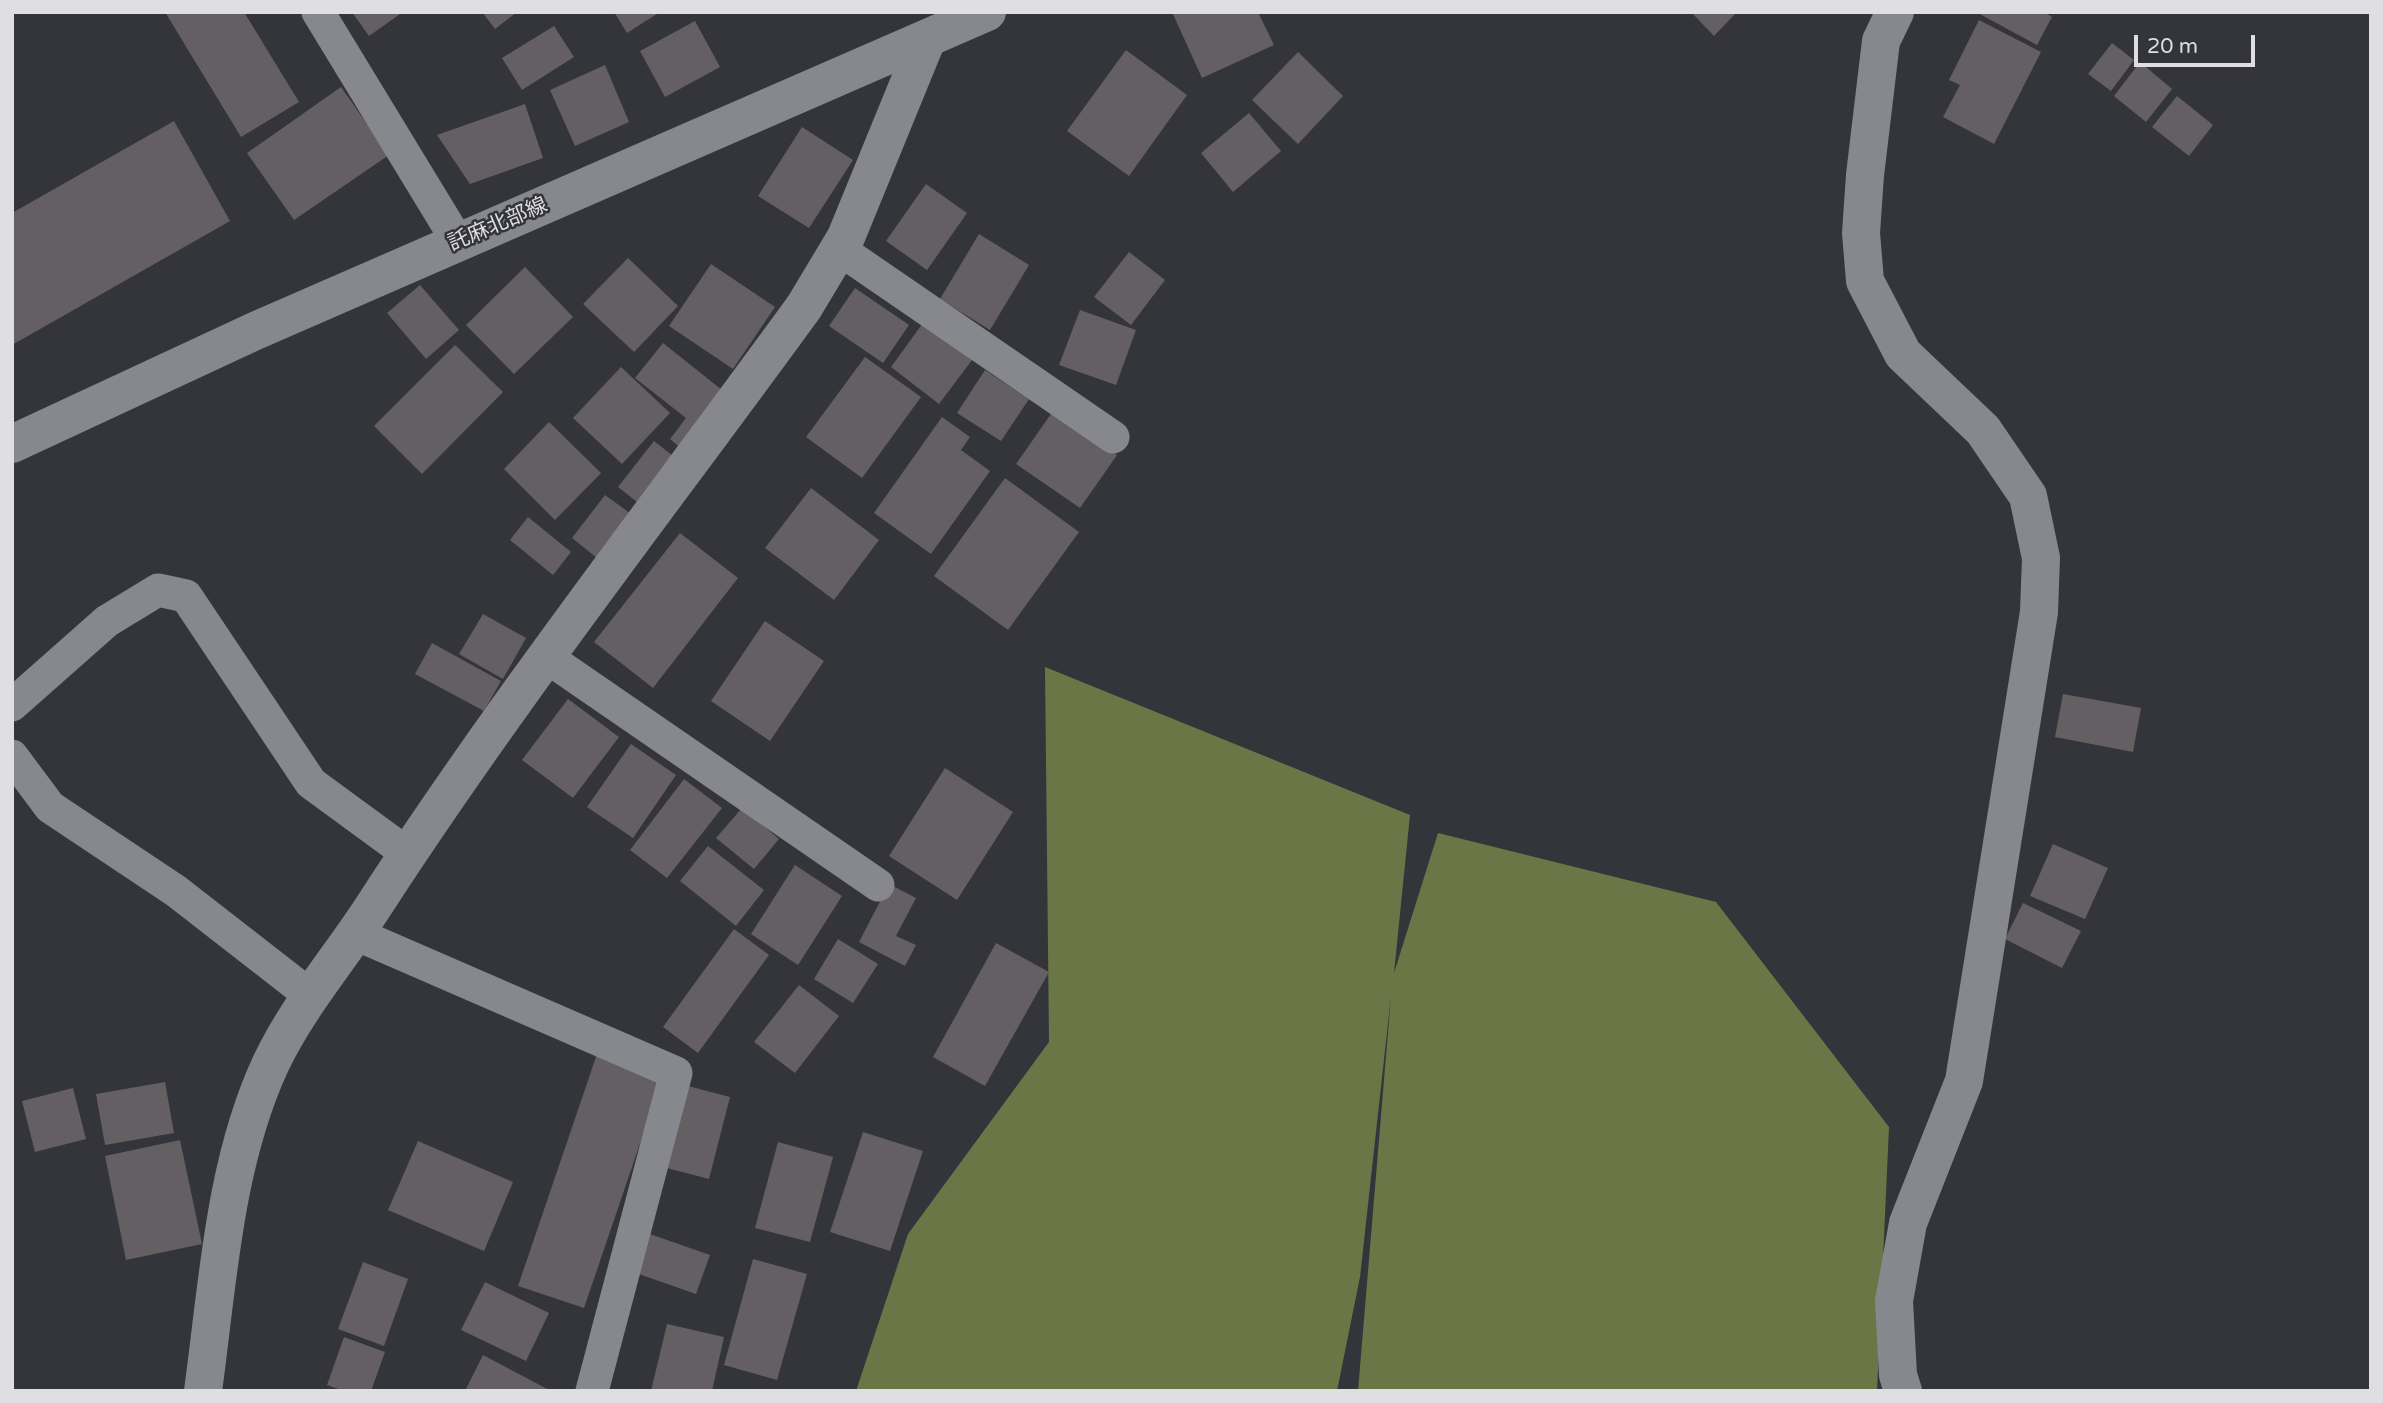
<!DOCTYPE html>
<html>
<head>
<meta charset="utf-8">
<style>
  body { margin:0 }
  #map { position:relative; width:2383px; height:1403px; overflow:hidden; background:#34353a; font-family:"Varela Round",sans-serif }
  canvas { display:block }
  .frame { position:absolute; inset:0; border:14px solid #dfdfe2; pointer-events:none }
  .scale { position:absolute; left:2134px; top:35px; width:121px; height:32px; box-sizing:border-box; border:4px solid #dfdfe2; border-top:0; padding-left:9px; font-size:21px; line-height:24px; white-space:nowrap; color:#dfdfe2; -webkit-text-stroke:5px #34353a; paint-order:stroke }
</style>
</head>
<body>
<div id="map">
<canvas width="2383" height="1403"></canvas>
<div class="frame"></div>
<div class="scale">20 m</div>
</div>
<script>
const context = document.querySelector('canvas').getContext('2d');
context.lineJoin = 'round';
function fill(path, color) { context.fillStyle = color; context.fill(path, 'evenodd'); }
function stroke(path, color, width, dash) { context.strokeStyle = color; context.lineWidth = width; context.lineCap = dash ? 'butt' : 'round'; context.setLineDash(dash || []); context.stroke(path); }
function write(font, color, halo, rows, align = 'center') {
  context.font = font + ' "Varela Round","Noto Sans JP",sans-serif'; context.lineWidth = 5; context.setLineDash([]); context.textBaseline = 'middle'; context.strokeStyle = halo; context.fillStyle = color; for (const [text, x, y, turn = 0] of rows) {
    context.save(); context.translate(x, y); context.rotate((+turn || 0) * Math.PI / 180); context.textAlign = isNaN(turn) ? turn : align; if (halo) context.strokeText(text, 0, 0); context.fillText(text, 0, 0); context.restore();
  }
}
fill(new Path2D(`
  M1045,667L1410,815L1394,973L1438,833L1716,902L1889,1127L1877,1391H1358L1391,996L1360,1277L1337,1391H856L908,1234L1049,1042Z`), '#6b7646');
fill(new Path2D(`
  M165,12H244L299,102L241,137Z
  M352,12H403L369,36Z
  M482,12H517L495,29Z
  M614,12H660L627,33Z
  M1172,12H1258L1274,45L1202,78Z
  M1691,12H1737L1714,36Z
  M1976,12H2044L2052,17L2037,45Z
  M1979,20L2041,52L1994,144L1943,117L1960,85L1949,80Z
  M695,21L720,67L665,97L640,51Z
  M554,26L574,57L522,90L502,58Z
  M2112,43L2134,60L2111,91L2088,74Z
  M1126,50L1187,95L1129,176L1067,131Z
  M1298,52L1343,96L1298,144L1252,100Z
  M2140,62L2172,89L2146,122L2114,96Z
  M605,65L629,122L575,146L550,90Z
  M341,87L389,155L294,220L247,153Z
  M2177,96L2213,125L2189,156L2152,127Z
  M525,104L543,158L470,184L437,135Z
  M1249,113L1281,151L1233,192L1201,153Z
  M174,121L230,221L12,345V213Z
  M802,127L853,160L809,228L758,196Z
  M926,184L967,213L927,270L886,241Z
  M979,234L1029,265L990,330L940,299Z
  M1129,252L1165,280L1131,325L1094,297Z
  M628,258L678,306L634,352L583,304Z
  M711,264L775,307L733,369L669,326Z
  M525,267L573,317L514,374L466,325Z
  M420,285L459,330L426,359L387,313Z
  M855,288L909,325L883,363L829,326Z
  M1080,310L1136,330L1116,385L1059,365Z
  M923,323L972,360L939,404L891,367Z
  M663,343L727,394L683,450L670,439L686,418L635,378Z
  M455,345L503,392L422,474L374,426Z
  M865,357L921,397L862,478L806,437Z
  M621,367L670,413L622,464L573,418Z
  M985,370L1029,399L1001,441L957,413Z
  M1053,411L1117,455L1080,508L1016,464Z
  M942,417L970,437L961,450L990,471L931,554L874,513Z
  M549,422L601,473L555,520L504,469Z
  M654,441L673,456L637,502L618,487Z
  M1005,478L1079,532L1008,630L934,576Z
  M811,488L879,540L834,600L765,548Z
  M605,495L631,514L597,558L572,538Z
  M528,517L571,552L553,575L510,540Z
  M680,533L738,578L653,688L594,642Z
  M483,614L526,638L503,679L459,654Z
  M765,621L824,661L770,741L711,701Z
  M432,643L501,681L484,711L415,674Z
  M2063,694L2141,708L2133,752L2055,737Z
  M568,699L619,737L573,798L522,760Z
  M631,744L676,775L633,838L587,807Z
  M945,768L1013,812L957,900L889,856Z
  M684,779L722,808L667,878L630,850Z
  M742,808L779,839L754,869L716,838Z
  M2053,844L2108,868L2085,919L2030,896Z
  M708,846L764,890L736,926L680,881Z
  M795,865L842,896L798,965L751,934Z
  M889,884L916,898L896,936L916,945L905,966L859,942Z
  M2023,903L2081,931L2062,968L2005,939Z
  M734,929L769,955L698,1053L663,1027Z
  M838,939L878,964L853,1003L814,979Z
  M996,943L1049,972L985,1086L933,1057Z
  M799,985L839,1016L795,1073L754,1042Z
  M597,1054L663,1076L584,1308L518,1286Z
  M165,1082L174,1133L105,1145L96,1094Z
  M688,1086L730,1097L709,1179L667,1168Z
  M73,1088L86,1139L35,1152L22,1101Z
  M863,1132L923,1151L890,1251L830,1232Z
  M180,1140L202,1244L126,1260L105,1156Z
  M418,1141L513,1182L484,1251L388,1210Z
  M778,1142L833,1157L810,1242L755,1228Z
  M647,1233L710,1255L696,1294L633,1272Z
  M753,1259L807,1274L777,1380L724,1365Z
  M363,1262L408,1279L384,1346L338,1329Z
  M485,1282L549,1313L526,1361L461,1330Z
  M667,1324L724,1337L712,1391H651Z
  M344,1337L385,1352L371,1391H344L327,1385Z
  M483,1355L551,1391H465Z`), '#645f63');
stroke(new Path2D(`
  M318,12L458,242
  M839,249L1113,437
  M548,658L878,885
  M12,705L107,621L158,590L186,596L311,783L408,854
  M12,756L50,807L176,891L311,996
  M356,934L676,1073L592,1391`), '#86888d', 33);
stroke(new Path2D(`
  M1895,12L1881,41L1865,175L1861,233L1865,281L1903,354L1983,430L2028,496L2041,558L2039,612L1964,1081L1908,1223L1894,1301L1898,1375L1903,1391
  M12,444L255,331L987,12
  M203,1391C218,1282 224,1164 271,1063C298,1006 341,957 375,904C508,699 660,505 804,307L846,237L927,39`), '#86888d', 38);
write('21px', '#dfdfe2', '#34353a', [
  ["託麻北部線",498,225,-23]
]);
</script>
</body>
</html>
